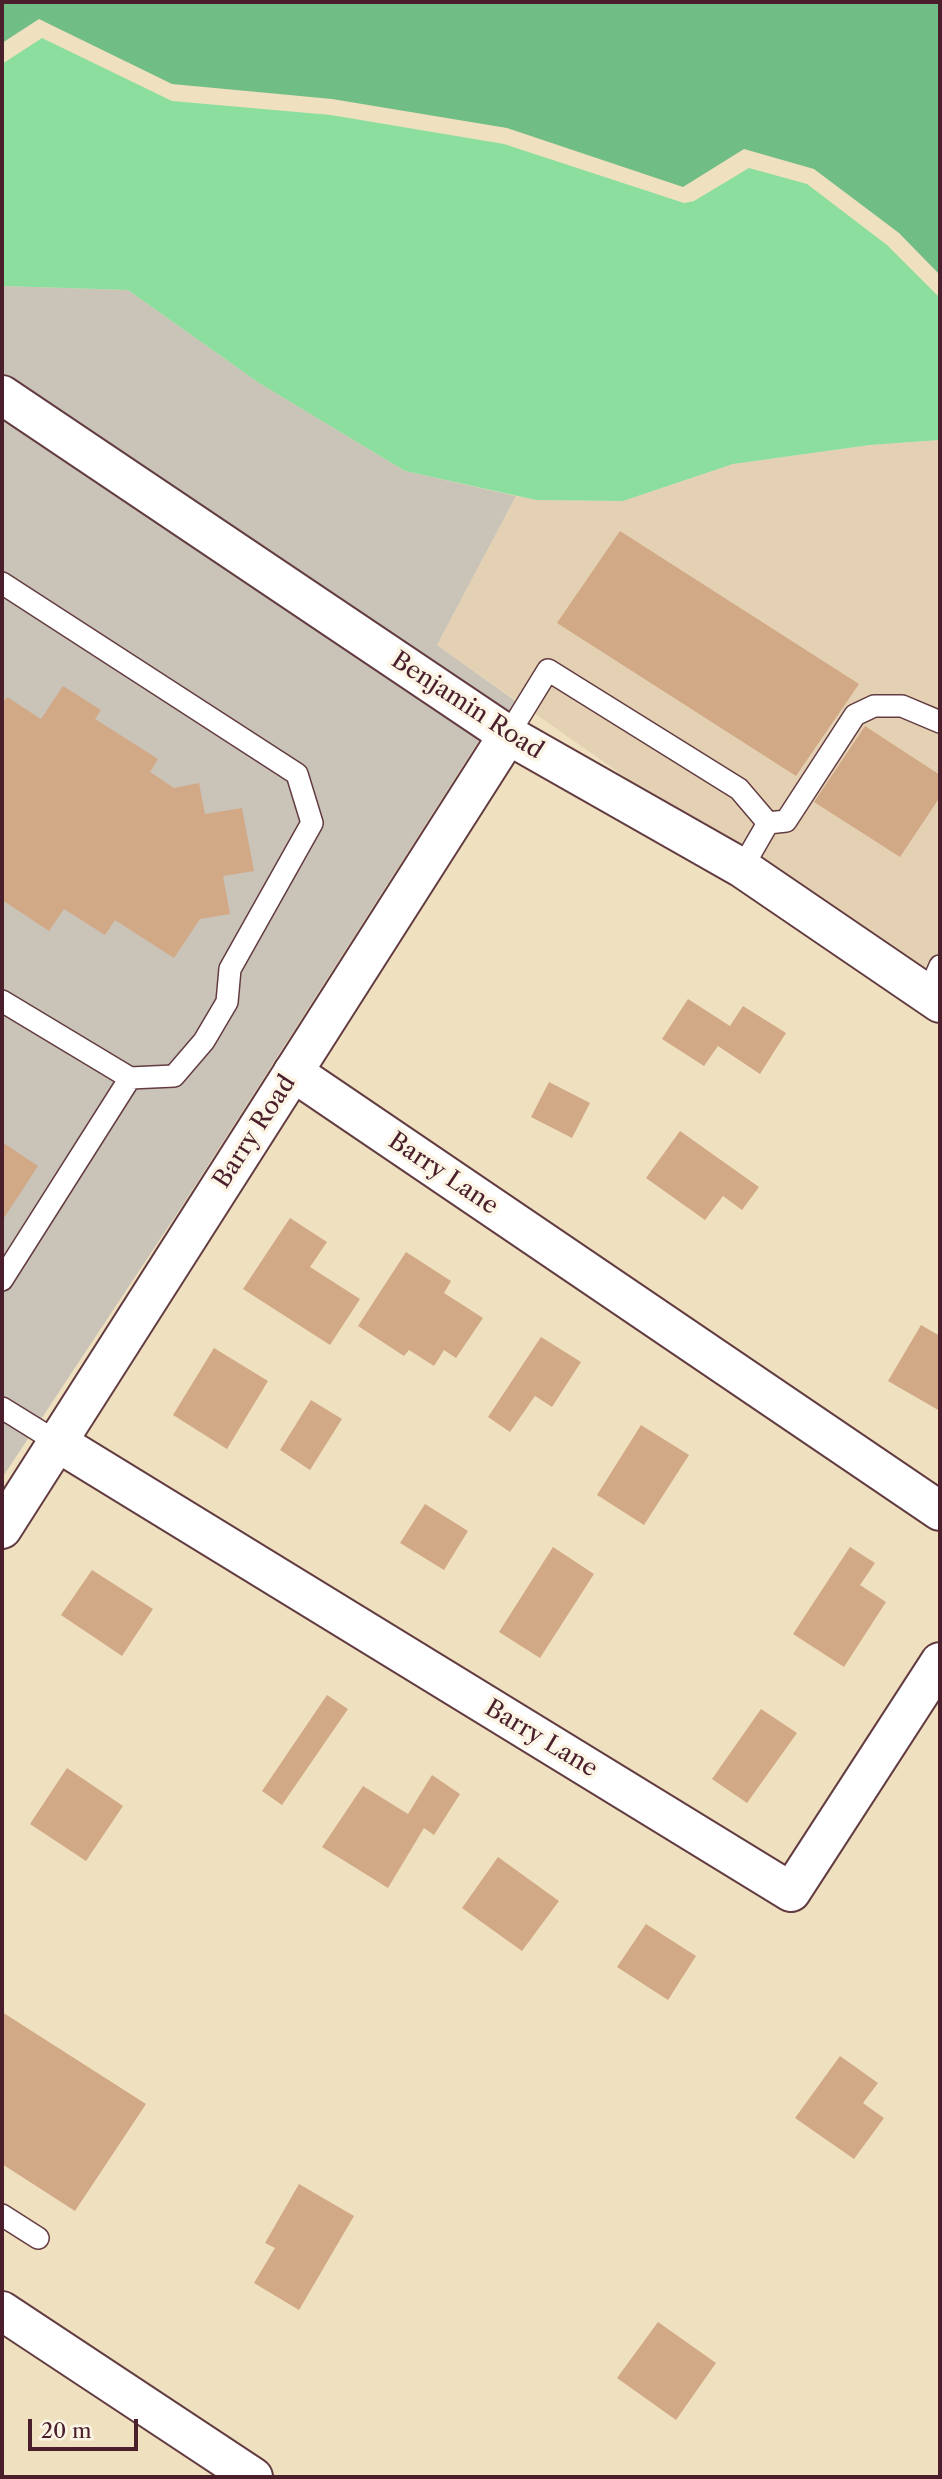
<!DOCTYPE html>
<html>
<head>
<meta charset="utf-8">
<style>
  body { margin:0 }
  #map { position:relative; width:942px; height:2479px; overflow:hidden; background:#efe0bf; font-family:"Libre Caslon Text",serif }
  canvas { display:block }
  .frame { position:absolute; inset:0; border:4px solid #4a1f2b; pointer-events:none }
  .scale { position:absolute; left:28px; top:2419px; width:110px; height:32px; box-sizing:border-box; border:4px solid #4a1f2b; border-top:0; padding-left:9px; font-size:21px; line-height:24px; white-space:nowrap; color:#4a1f2b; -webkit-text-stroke:5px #fcf5e5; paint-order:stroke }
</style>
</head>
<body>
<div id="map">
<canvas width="942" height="2479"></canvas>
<div class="frame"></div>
<div class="scale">20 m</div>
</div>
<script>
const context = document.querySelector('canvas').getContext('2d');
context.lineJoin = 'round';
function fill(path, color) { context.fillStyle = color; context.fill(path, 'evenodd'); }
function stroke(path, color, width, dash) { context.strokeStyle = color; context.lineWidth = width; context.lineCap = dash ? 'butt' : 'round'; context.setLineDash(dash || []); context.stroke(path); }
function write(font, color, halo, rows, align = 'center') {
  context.font = font + ' "Libre Caslon Text",serif'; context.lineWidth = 7; context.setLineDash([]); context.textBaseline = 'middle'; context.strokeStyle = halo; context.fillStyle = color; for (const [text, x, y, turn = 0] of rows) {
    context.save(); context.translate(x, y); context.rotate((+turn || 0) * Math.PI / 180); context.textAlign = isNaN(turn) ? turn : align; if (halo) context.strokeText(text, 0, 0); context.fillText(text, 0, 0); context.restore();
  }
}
fill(new Path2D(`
  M940,440V979L753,852L641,788L437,645L516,496L537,500L623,501L733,464L870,445Z`), '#e4d1b4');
fill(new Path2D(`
  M2,286L128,290L259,383L405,471L516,496L437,645L517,702L510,714L2,372Z
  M2,418L480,739L182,1206L2,1478Z`), '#cac3b8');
fill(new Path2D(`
  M42,38L172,101L331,115L504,144L684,203L694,201L749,168L807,184L887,245L940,298V440L870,445L733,464L623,501L536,500L405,471L259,383L128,290L2,286V64Z`), '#8cde9f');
fill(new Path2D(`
  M2,2H940V275L899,233L814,169L744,149L683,187L507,128L332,99L172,84L39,19L2,43Z`), '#71bd86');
fill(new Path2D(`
  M620,531L859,684L796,776L557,623Z
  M63,686L101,710L95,719L158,759L150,772L174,788L199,783L205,814L242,808L254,871L223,876L230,914L200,919L174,958L115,920L105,935L64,909L49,931L2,900V704L7,697L41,719Z
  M865,726L940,775V797L900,857L814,802Z
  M688,999L730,1026L743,1006L786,1033L760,1074L718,1046L704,1066L662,1039Z
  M549,1082L590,1103L572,1138L531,1117Z
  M680,1131L759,1187L742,1210L723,1196L705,1220L646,1178Z
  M2,1142L38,1166L2,1221Z
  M290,1218L327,1242L310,1267L360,1299L330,1345L243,1289Z
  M406,1252L451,1281L444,1293L483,1318L456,1358L444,1350L434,1366L409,1350L404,1356L358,1326Z
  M921,1325L940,1336V1411L888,1381Z
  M541,1337L581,1362L552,1407L535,1396L510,1432L488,1417Z
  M214,1348L268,1381L227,1449L173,1415Z
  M311,1400L342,1419L310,1470L280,1450Z
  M641,1425L689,1455L644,1525L597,1495Z
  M425,1504L468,1531L444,1570L400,1543Z
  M553,1547L594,1574L540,1658L499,1632Z
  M850,1547L875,1563L860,1585L886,1602L844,1667L793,1634Z
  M92,1570L153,1609L122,1656L61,1615Z
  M327,1695L348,1709L282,1805L262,1791Z
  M761,1709L797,1733L747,1803L712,1779Z
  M67,1768L123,1806L86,1861L30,1824Z
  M432,1775L460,1794L434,1835L424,1828L388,1888L322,1847L363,1786L408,1814Z
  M498,1857L559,1901L522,1951L462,1908Z
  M646,1924L696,1956L668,2000L617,1967Z
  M2,2012L146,2104L75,2211L2,2164Z
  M840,2056L878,2083L863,2103L884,2118L854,2159L795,2118Z
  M299,2184L354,2216L299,2310L254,2283L275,2248L265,2243Z
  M658,2322L716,2363L676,2420L617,2378Z`), '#d2a986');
const lane = new Path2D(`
  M2,583L297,774L312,823L230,969L227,1002L204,1041L174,1076L130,1078L2,1280
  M508,735L548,670L739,789L768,823L742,868
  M768,823L786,821L855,715L874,706H902L940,722
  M928,994L940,966
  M2,1001L130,1078
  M2,1408L57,1442
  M2,2215L38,2238`);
const street = new Path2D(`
  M293,1072L940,1511
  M57,1442L791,1892L940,1662
  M2,2311L253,2477`);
const secondary = new Path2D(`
  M2,395L508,735L742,868L940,1003
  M2,1529L508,735`);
stroke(lane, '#633c41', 24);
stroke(street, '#633c41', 42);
stroke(secondary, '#633c41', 42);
stroke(lane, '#fff', 21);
stroke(street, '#fff', 38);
stroke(secondary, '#fff', 38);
write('24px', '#4a1f2b', '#fcf5e5', [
  ["Benjamin Road",467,706,33],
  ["Barry Road",255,1132,-57],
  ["Barry Lane",443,1174,34],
  ["Barry Lane",541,1739,31]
]);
</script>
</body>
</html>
